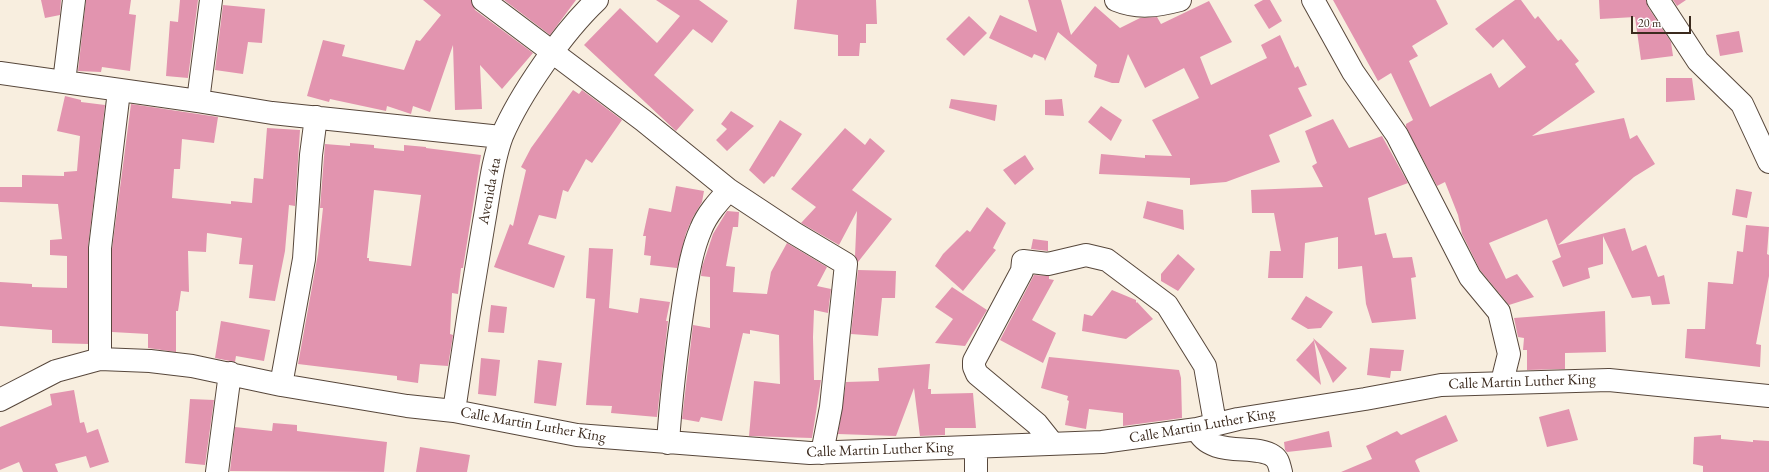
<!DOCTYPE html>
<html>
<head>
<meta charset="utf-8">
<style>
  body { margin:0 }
  #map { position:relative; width:1769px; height:472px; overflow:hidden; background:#f8eedf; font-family:"EB Garamond",serif }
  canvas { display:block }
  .scale { position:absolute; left:1631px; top:16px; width:60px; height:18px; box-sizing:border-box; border:2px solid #3b2a1e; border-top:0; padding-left:5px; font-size:12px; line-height:14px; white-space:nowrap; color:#3b2a1e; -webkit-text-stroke:3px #fff; paint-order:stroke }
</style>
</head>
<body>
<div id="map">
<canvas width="1769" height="472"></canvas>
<div class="scale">20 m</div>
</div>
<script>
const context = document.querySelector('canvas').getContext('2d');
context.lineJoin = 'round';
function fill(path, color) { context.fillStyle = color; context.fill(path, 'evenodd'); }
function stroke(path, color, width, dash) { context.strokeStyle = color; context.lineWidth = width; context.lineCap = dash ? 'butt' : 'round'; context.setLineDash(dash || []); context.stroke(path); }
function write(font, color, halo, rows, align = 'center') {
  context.font = font + ' "EB Garamond",serif'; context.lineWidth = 3; context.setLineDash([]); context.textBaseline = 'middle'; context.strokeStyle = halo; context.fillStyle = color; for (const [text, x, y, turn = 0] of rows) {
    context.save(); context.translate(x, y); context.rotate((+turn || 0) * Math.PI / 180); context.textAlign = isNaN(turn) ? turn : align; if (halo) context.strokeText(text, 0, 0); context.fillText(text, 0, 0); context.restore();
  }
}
fill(new Path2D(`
  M41,0H61L60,15L45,18Z
  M86,0H131L129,14L136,15L130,71L102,67L101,72L78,71Z
  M180,0H198L188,78L166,76L170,21L178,22Z
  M423,0H471L475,10L533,53L502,89L480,65L482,109L455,110L453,45L430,112L413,106L411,114L387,106L386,111L330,99L329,102L307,96L323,40L345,45L342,56L404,70L416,40L420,41L441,15Z
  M504,0H576L550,35Z
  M656,0H699L728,21L712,43L693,29L654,75L694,110L676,131L584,45L620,8L657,43L680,16Z
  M797,0H876L877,24H866V43H860L859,56H838V35L794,29Z
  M1028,0H1061L1071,35L1095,6L1120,28L1140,18L1157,17L1161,24L1209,1L1232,42L1200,57L1211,85L1267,58L1261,45L1280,35L1295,68L1298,66L1307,85L1298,88L1312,116L1269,135L1280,162L1226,182L1190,185V178L1099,174L1101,154L1145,158V155L1172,156L1152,120L1199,98L1184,68L1145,88L1128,54L1119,83H1112L1094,77L1097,65L1058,32L1045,61L1044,58L1034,54L1032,58L989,38L1000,15L1037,32Z
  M1263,0H1270L1282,21L1269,29L1254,5Z
  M1333,0H1436L1448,24L1412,46L1418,56L1409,61L1430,107L1491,73L1499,88L1526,67L1503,39L1493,48L1475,29L1515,0H1521L1535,19L1538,16L1558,41L1561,39L1579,61L1575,64L1595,92L1532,136L1624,118L1630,139L1637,135L1655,164L1634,177L1558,245L1625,228L1632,251L1646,245L1658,277L1664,275L1670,304L1652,305L1650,296L1632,298L1603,236V264L1588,268L1590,278L1563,287L1552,261L1561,257L1547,219L1489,243L1506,279L1517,274L1534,297L1509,305L1480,270L1462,234L1458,215L1445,182L1437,186L1406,127V124L1413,120L1391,73L1378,81Z
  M1599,0H1646L1648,7L1671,42L1673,56L1641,60L1635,17L1600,19Z
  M1673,0H1686L1677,6Z
  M223,5L265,9L262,43L248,42L243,74L215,70Z
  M969,16L987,33L964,56L946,39Z
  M1739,31L1743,52L1720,56L1716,35Z
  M1666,78H1692L1695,100L1666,102Z
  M573,90L579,94L582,90L622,120L592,163L586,159L568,192L563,190L556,219L539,215L528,244L565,256L554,288L494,267L510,224L513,226L526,170L521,167L531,148Z
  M65,96L81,100V102L105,105L88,247V344L52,343V330L0,326V282L32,284V287L67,288V256L50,255V240L62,239L58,204L0,202V187H22V175L64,176V172L77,171L80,136L57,131Z
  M951,99L997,105L995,121L949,108Z
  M1062,99L1064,116L1045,115V100Z
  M131,104L218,117L214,143L182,139L180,169H174L172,198L231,204V201L252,203L254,178L263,179L267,128L300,130L295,206L289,205L285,251L275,301L249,298L253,265L239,264L242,238L207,233L206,252L188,251L189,292L181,291L178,311H176V352L148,348V334L112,332V249Z
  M1101,106L1122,120L1111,141L1088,122Z
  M731,111L754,126L727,151L716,140L727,129L721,124Z
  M1333,119L1349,148L1382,136L1408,183L1368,198L1375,235L1386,233L1393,258L1412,257L1416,277L1411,278L1416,319L1372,323L1366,304L1362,266L1338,269V237L1305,243L1303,278H1268L1270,251H1281L1274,213H1252L1251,190L1323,187L1312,166L1317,163L1305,131Z
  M780,120L802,134L774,177L772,176L764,184L749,170Z
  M845,128L865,145L870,138L885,151L852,190L892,219L858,262L855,256L857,211L839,245L801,223L816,207L791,189Z
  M350,143L374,145V148L404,151V145L426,147V148L481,155L463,268H461L458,294L452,293L450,334L453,335L448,366L420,364L418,383L397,380V376L298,364L318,254L323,208H320L325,144L350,146ZM374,190L421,195L411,266L369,261V258H367Z
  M1025,155L1034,169L1015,185L1003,170Z
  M676,186L704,191L702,202L693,217L686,233L677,268L650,265L651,256L644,255L646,236H643L649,208L671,212Z
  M1736,189L1752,192L1747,218L1732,215Z
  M1147,201L1183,210L1184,230L1143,218Z
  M987,207L1006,223L993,248L996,250L963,291L935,266L943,254L967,230L970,232Z
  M727,211L739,212L738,227H733L726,266L735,267L733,292L767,294L771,272L787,243L827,267L817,286L831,289L828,313L814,310L813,337L814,380H821L812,438L749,436L754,381L780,384L779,335L750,330V334L743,333L722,421L701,417L699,422L682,419L693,325L710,328V277L701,276L702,267L713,234Z
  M1746,225L1769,227L1767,254L1769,255V276L1756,344L1761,345L1760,367L1685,358L1687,329H1705L1708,282L1733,284L1737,251L1743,252Z
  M1033,239L1048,241V251L1031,249Z
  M589,248L613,249L609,308L638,313L640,298L670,302L666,321H668L657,417L611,413L612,406L586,405L595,299L586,298Z
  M1178,254L1195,269L1178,291L1161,281V274Z
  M858,270L896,271L895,298H882L878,336L851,334Z
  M1034,275L1049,276V279L1054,280L1032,320L1056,333L1043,363L1000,340Z
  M952,287L987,310L965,346L935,343L953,319L935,307Z
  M1112,290L1136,300V303L1137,302L1153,319L1126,339L1082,331L1084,314L1092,316Z
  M1306,296L1333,312L1321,328L1308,329L1291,319Z
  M491,305L507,307L504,333L488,332Z
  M1605,311L1606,352L1565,353V369L1527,370V350H1523L1524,338L1518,337L1514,318Z
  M221,321L270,330L264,361L236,356L235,362L215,358Z
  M1313,338L1347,368L1333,383L1314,340L1321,385L1296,360L1314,340Z
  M1370,348L1404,350L1401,371H1391L1390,378L1367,375Z
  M1049,357L1179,370L1181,378L1182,418L1123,426V413L1089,409L1086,429L1065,425L1069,401L1067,400L1068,396L1041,388Z
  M481,358L500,360L496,396L478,394Z
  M538,360L562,363L556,406L534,403Z
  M930,364L928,389H931V394L973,393L976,428H945V435L920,436L914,388L896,436L838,434L846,382L879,381L878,368Z
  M74,390L80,423L84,422L87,433L98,429L109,462L90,468L86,456L55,464L58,472H23L19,462L0,470V427L52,405L50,394Z
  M190,399L214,400L205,465L185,463Z
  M1569,409L1578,440L1547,447L1539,417Z
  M1446,415L1458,441L1417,459L1415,461L1420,472H1341L1372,459L1366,446L1397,431L1401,435Z
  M273,423L297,425V431L387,442L384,472L230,471L235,427L272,431Z
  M1329,431L1332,447L1287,452L1285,450L1284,442Z
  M1721,435V439L1753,442V440L1769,441V472H1703V466L1693,464L1694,437Z
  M420,447L470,455L467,472H416Z`), '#e294af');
const minor = new Path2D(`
  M483,0L644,121L729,190L794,233L846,264L831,407L822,453
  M1116,0C1138,9 1157,6 1180,0
  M1313,0L1353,72L1397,135L1470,277L1499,312L1509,354L1502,382
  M1658,0L1698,61L1742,104L1769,162
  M0,73L198,101L272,113L501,137
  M64,82L74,0
  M198,101L211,0
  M100,359V248L119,91
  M281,385L304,259L311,155L316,117
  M0,400L56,371L100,359L150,361L192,366L281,385L407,406L454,411L577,435L810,453L1102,442L1197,429L1238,419L1365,399L1441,385L1609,380L1769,396
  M454,411C463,348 473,285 484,222C489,195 492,162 502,136C520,94 563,32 597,0
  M1197,429C1210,459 1255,443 1273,456C1279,460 1279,465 1281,472
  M668,443C671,395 677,348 684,300C688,276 691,252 701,229C707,214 718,202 729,190
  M1053,444L1037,424L977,374L974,367V361L1022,271L1023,261L1048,264L1086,255L1107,260L1167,305L1205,366L1215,423
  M976,447V472
  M217,472L230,373`);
stroke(minor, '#57473b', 24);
stroke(minor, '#fff', 22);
write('15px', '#3b2a1e', '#fff', [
  ["Avenida 4ta",490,191,-79],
  ["Calle Martin Luther King",1522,382,-2],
  ["Calle Martin Luther King",533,425,10],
  ["Calle Martin Luther King",1202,426,-10],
  ["Calle Martin Luther King",880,450,-2]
]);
</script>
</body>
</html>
